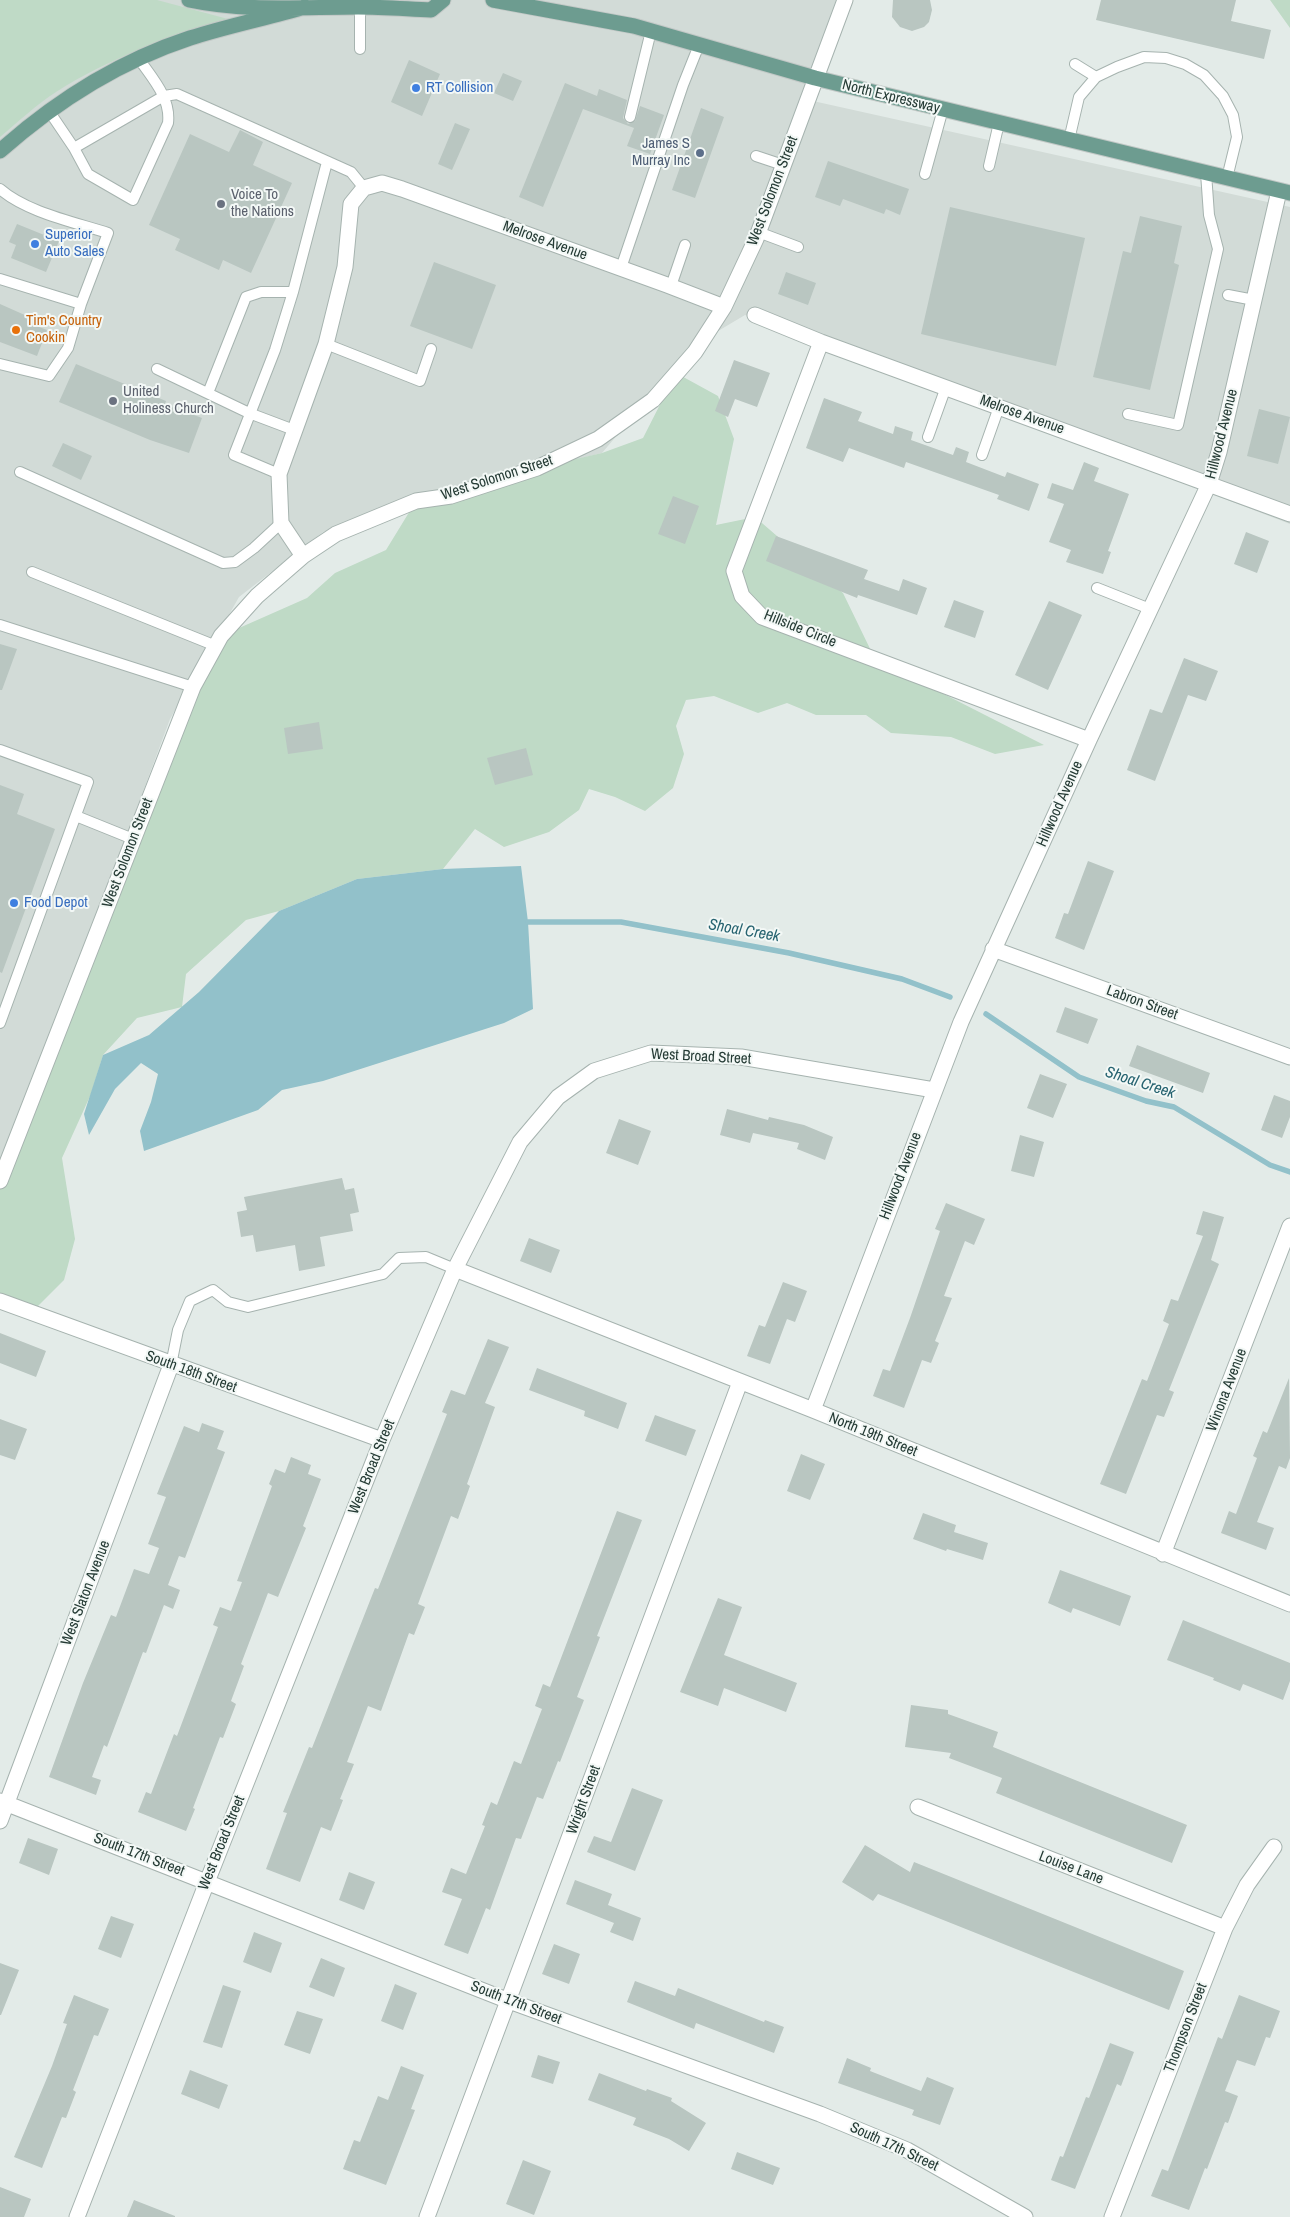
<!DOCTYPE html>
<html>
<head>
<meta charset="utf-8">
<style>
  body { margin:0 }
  canvas { display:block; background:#e3ebe8 }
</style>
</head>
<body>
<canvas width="1290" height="2217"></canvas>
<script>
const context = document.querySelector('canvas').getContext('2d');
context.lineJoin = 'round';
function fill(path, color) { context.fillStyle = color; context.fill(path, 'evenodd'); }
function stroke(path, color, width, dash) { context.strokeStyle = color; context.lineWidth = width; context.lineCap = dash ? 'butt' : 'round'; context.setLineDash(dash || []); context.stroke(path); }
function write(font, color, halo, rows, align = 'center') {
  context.font = font + ' "Archivo Narrow",sans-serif'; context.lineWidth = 4; context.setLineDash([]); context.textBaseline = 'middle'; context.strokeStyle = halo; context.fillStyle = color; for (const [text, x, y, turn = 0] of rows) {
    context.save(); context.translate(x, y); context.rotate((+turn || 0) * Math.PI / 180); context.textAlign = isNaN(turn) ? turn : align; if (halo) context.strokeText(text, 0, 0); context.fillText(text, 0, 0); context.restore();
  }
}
fill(new Path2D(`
  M0,0H850L813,101L1290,207V524L745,315L693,346L602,453L448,492L323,532L239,597L170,719L0,1177Z`), '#d2dbd7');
fill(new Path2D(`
  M0,0H157L228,19C169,37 109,58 56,92C37,104 18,122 0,137Z
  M1270,0H1290V28Z
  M676,373L718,396L734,439L716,525L755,517L843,593L875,659L1044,745L995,754L951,737L891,733L866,715H816L787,703L758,713L714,696L686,700L676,726L684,754L673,788L645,811L615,797L589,789L579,810L549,832L504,847L475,829L443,869L357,879L279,911L246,920L186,974L182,1007L137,1018L103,1055L91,1094L62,1158L75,1239L64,1280L31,1313L0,1301V1181L221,636L307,598L335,573L386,550L416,501L537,468L602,453L643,438Z`), '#bfdac6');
fill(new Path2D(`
  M521,866L528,922L533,1009L504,1023L323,1081L282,1090L258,1110L144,1151L140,1131L151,1102L158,1074L141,1063L115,1089L89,1135L84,1114L103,1055L149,1035L199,992L279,911L357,879L443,869Z`), '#92c1ca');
stroke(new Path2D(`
  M528,922H621L789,953L902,979L950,997
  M986,1014L1079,1077L1146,1101L1174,1107L1270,1165L1290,1172`), '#92c1ca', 5.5);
fill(new Path2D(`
  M893,0H930L932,10L929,22L924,27L912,31L900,27L892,17Z
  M1101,0H1236L1231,21L1271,30L1264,59L1096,20Z
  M409,60L440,74L422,116L391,102Z
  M503,73L522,81L513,101L494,93Z
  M565,83L597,96L599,89L627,100L623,118L628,124L635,121L640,106L664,115L650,154L627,146L634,128L583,109L543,207L519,197Z
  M701,108L724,117L695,198L672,190Z
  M455,123L470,129L452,170L438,164Z
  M240,130L263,142L253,165L292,183L251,273L223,260L219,270L175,250L180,239L149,225L190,134L229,152Z
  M828,161L909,189L900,215L886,209L884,214L843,199L840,206L815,197Z
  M950,207L1085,238L1056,366L921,334Z
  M1140,216L1182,226L1174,263L1179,265L1150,390L1093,377L1123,251L1131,253Z
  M17,224L59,241L46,272L11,258L16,245L9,242Z
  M434,262L496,285L472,349L410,326Z
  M786,272L816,283L808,305L778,294Z
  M0,304L36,320L34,325L47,330L37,356L0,342Z
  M734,360L770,373L757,407L735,399L728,417L715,411Z
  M76,364L166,401L165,404L202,418L189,453L150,440L59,402Z
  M824,398L862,412L858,421L893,434L895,426L913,432L911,440L953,455L956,447L969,452L966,462L1005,477L1007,472L1039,484L1029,511L997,499L999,495L906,462L904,468L849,448L843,462L806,448Z
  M1259,409L1290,417L1278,464L1247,456Z
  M63,443L92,456L81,480L52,466Z
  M1084,462L1099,468L1094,481L1129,494L1108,551L1111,552L1103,574L1066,562L1071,550L1049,542L1064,504L1047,498L1052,483L1073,490Z
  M673,496L699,506L685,544L658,534Z
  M1246,532L1269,541L1257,573L1234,564Z
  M776,536L868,570L864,579L899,591L903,579L927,588L917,615L858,595L857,598L766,561Z
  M954,600L984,611L975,638L944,627Z
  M1049,601L1082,615L1048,690L1015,675Z
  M0,644L17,649L2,690H0Z
  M1184,658L1218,671L1206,701L1188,695L1155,781L1127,770L1150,709L1162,713Z
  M319,722L323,749L288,754L284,728Z
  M526,748L533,775L495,785L487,758Z
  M0,785L24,794L17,814L55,829L2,973L0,972Z
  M1088,861L1114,871L1084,950L1055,938L1064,913L1068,914Z
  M1065,1007L1098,1019L1088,1044L1056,1032Z
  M1137,1045L1210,1073L1203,1093L1129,1066Z
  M1040,1074L1067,1084L1053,1118L1027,1108Z
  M1274,1095L1290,1101V1117L1282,1138L1261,1130Z
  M727,1109L768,1120L769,1117L804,1125L833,1137L825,1160L797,1149L799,1143L753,1133L750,1143L720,1135Z
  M619,1119L651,1131L638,1165L606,1153Z
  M1020,1135L1044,1142L1034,1177L1011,1171Z
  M342,1178L345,1190L354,1188L359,1212L350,1214L353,1231L320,1237L325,1266L299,1271L295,1245L256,1252L253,1235L241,1237L237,1212L247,1210L244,1197Z
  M946,1203L985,1219L974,1245L965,1241L944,1296L952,1298L935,1341L939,1343L931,1363L922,1360L904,1408L873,1396L883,1369L890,1371L910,1318L940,1231L935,1229Z
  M1203,1211L1224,1217L1211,1260L1219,1264L1169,1390L1174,1392L1164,1417L1157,1415L1126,1494L1100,1484L1142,1379L1147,1381L1169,1324L1163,1321L1171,1299L1178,1301L1203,1236L1196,1234Z
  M529,1238L560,1250L551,1273L520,1261Z
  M783,1282L807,1291L795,1322L787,1319L770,1364L747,1356L759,1325L765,1327Z
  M0,1333L46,1351L36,1377L0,1363Z
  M488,1339L509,1347L485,1403L495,1407L467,1484L470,1486L458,1519L451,1516L418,1604L425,1607L414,1635L409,1633L381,1711L368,1706L347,1762L354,1764L340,1799L343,1800L331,1831L321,1827L300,1882L266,1869L287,1813L283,1812L309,1747L312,1748L375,1588L378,1589L447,1414L442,1412L451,1390L465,1395Z
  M537,1368L627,1403L618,1429L584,1416L585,1411L529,1390Z
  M1289,1378L1290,1458L1286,1469L1279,1466L1257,1522L1274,1528L1266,1550L1221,1533L1229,1511L1236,1514L1257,1458L1253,1456L1263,1431L1267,1433Z
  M655,1415L696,1430L686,1456L645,1441Z
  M0,1419L27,1429L15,1460L0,1455Z
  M202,1423L224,1431L217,1449L225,1452L185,1558L179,1556L168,1585L180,1590L173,1609L164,1605L146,1653L143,1652L107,1747L104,1745L92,1777L101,1780L96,1795L49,1777L83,1683L111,1615L116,1617L134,1569L149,1574L159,1548L148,1544L166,1497L157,1494L184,1426L199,1432Z
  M801,1454L825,1464L810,1500L787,1491Z
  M291,1457L311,1465L308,1474L321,1479L303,1526L306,1528L278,1597L268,1593L241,1664L244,1666L231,1701L236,1704L223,1738L220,1737L193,1808L195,1809L186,1831L138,1812L146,1792L151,1794L174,1734L177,1736L218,1627L213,1625L220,1607L231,1611L242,1582L237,1581L272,1486L269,1484L275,1469L285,1473Z
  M617,1511L642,1520L597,1636L600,1637L577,1697L584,1700L560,1762L558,1761L543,1799L537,1797L521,1839L516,1838L490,1910L486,1908L468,1954L444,1945L462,1899L442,1892L451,1868L466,1874L485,1826L482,1825L491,1802L497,1805L514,1761L521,1764L542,1709L535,1706L543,1684L550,1687Z
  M923,1513L956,1525L954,1532L988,1543L983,1560L947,1549L946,1551L913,1539Z
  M1060,1570L1131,1596L1120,1626L1073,1608L1071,1613L1048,1603Z
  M718,1598L742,1607L724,1655L797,1683L786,1712L724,1688L718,1706L680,1692Z
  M1183,1620L1290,1663V1681L1283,1700L1243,1684L1240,1691L1213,1680L1214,1678L1167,1660Z
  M911,1705L948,1710V1714L998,1732L993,1747L1187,1825L1172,1863L996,1793L1002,1778L949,1758L951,1753L905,1747Z
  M632,1788L663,1800L635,1871L587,1852L594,1836L611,1842Z
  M28,1838L58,1849L49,1875L19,1863Z
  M865,1845L910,1872L914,1862L1184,1971L1169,2010L878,1894L873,1901L842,1882Z
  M349,1872L375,1882L364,1910L339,1900Z
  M575,1880L612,1894L608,1905L641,1918L633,1941L610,1932L614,1923L566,1904Z
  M111,1916L134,1924L121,1958L98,1949Z
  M254,1932L282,1943L271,1973L243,1962Z
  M554,1944L580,1954L569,1984L542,1974Z
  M321,1958L345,1968L334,1997L309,1987Z
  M0,1963L19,1970L1,2015H0Z
  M635,1981L675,1996L678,1988L764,2022L765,2020L784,2027L774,2053L696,2023L694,2029L627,2002Z
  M395,1984L417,1993L403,2030L381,2021Z
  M223,1985L241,1991L222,2048L203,2042Z
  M74,1995L109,2009L98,2036L94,2035L73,2090L76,2092L66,2118L62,2117L42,2168L14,2157L52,2066L67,2024L63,2023Z
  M1239,1995L1280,2011L1270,2038L1266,2037L1255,2066L1237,2060L1225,2091L1238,2096L1228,2123L1225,2122L1207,2169L1205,2168L1189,2210L1151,2196L1162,2169L1168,2171L1218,2037L1222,2039Z
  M297,2011L323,2019L310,2054L284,2045Z
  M1110,2043L1134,2052L1121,2086L1117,2084L1075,2189L1051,2180L1060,2156L1063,2157L1086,2097L1089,2098Z
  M538,2055L560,2062L553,2084L531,2077Z
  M847,2058L871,2068L870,2071L921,2091L927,2077L954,2088L940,2125L912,2115L914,2110L838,2083Z
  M401,2066L424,2075L411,2109L415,2110L386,2185L343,2169L354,2140L360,2142L378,2096L388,2100Z
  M190,2070L228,2085L219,2109L181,2094Z
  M599,2073L646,2091L647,2089L672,2098L671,2101L706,2123L689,2151L669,2139L633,2125L636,2118L588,2100Z
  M737,2152L780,2168L773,2185L731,2169Z
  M523,2160L551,2171L534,2215L506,2204Z
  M0,2187L31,2199L24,2217H0Z
  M134,2200L175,2216V2217H127Z`), '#b9c6c1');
const lane = new Path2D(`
  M360,49V7
  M1075,64L1096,77
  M49,111L74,148L88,174L133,200L168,123C171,98 152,78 139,59
  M630,117L651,31
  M1069,140L1079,97L1096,77L1117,67L1144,57L1166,58L1185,64L1204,75L1223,96L1233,115L1237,137L1227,178
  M74,148L164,96L177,94L351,172L364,188
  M756,156L783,165
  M989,166L999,123
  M925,174L943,109
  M0,189C26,212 74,222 108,233L81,304L68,348L49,376L0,364
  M758,232L798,247
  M621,268L683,85L699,45
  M0,279L81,304
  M671,286L685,245
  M1228,295L1254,300
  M326,344L420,381L431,349
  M157,369L249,413L294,430
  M208,393L246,297L261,292H293
  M1128,414L1178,425L1218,249L1209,215L1206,173
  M928,437L946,387
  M982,455L999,407
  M20,472L223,563L235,562L254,548L281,523
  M279,474L234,455L275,350L293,292L327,162
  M32,572L216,646
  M1097,588L1150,609
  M0,625L193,687
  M0,750L88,782L0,1023
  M76,816L133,839
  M171,1365L178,1330L190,1301L213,1290L228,1302L248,1307L383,1274L399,1258L426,1257L455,1269`);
const street = new Path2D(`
  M755,315L821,342L1290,514
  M821,342L734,571L742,596L762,617L1089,740
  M303,556L281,523L279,474L326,344L345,267L351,204L364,188L382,183L402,189L667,285L724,307
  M993,949L1290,1057
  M0,1181L193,687L221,636L257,596L303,556L336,534L416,501L451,496L537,468L598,439L653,400L695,352L724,307L756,239L845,0
  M455,1269L813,1410L1290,1604
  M0,1301L382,1440
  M813,1410L961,1022L1089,740L1209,484L1219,452L1279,191
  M1163,1554L1290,1226
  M0,1801L509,2001L820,2114L907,2150L1025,2217
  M918,1807L1225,1928
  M0,1821L171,1365
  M77,2217L207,1882L382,1440L455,1269L520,1142L558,1097L594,1071L651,1053L741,1057L934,1090
  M427,2217L740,1382
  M1112,2217L1225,1928L1247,1885L1274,1847`);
const primary = new Path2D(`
  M189,0C246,12 301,7 358,7C382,7 407,9 431,10L443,0
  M493,0L634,26L815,78L1290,193
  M0,151C55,102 120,61 190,38C227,26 267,18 305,7`);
stroke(lane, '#a6b3af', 12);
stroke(street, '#a6b3af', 17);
stroke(primary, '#c2c8c6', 17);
stroke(lane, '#fff', 10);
stroke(street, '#fff', 15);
stroke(primary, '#6d9c90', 15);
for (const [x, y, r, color] of [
  [416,88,5,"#3f7fe0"],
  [700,153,5,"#5c6f8a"],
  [221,204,5,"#6b7280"],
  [35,244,5,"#3f7fe0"],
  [16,330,5,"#e8710a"],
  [113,401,5,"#6b7280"],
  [14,903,5,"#3f7fe0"]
]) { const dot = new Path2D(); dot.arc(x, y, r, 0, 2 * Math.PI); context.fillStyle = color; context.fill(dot); stroke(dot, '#f3f8f6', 2); }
write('15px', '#366cbe', '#f3f8f6', [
  ["RT Collision",426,88],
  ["Superior",45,235],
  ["Auto Sales",45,252],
  ["Food Depot",24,903]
], 'left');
write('15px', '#253b35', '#f3f8f6', [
  ["North Expressway",891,97,14],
  ["West Solomon Street",773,191,-69],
  ["Melrose Avenue",545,241,20],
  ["Melrose Avenue",1022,415,20],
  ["Hillwood Avenue",1222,434,-76],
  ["West Solomon Street",497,478,-18],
  ["Hillside Circle",800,629,22],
  ["Hillwood Avenue",1060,804,-66],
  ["West Solomon Street",128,853,-69],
  ["Labron Street",1142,1003,20],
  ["West Broad Street",701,1057,3],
  ["Hillwood Avenue",901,1176,-69],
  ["South 18th Street",191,1372,20],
  ["Winona Avenue",1227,1390,-69],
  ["North 19th Street",873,1435,22],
  ["West Broad Street",372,1467,-68],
  ["West Slaton Avenue",86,1593,-69],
  ["Wright Street",584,1800,-70],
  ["West Broad Street",222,1843,-68],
  ["South 17th Street",139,1855,21],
  ["Louise Lane",1071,1868,21],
  ["South 17th Street",516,2003,21],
  ["Thompson Street",1186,2028,-69],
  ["South 17th Street",894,2147,25]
]);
write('15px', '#4e5e75', '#f3f8f6', [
  ["James S",690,144],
  ["Murray Inc",690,161]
], 'right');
write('15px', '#5b616d', '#f3f8f6', [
  ["Voice To",231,195],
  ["the Nations",231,212],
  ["United",123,392],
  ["Holiness Church",123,409]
], 'left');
write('15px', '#c56008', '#f3f8f6', [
  ["Tim's Country",26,321],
  ["Cookin",26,338]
], 'left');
write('italic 16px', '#266370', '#f3f8f6', [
  ["Shoal Creek",744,931,10],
  ["Shoal Creek",1140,1083,18]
]);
</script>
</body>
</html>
